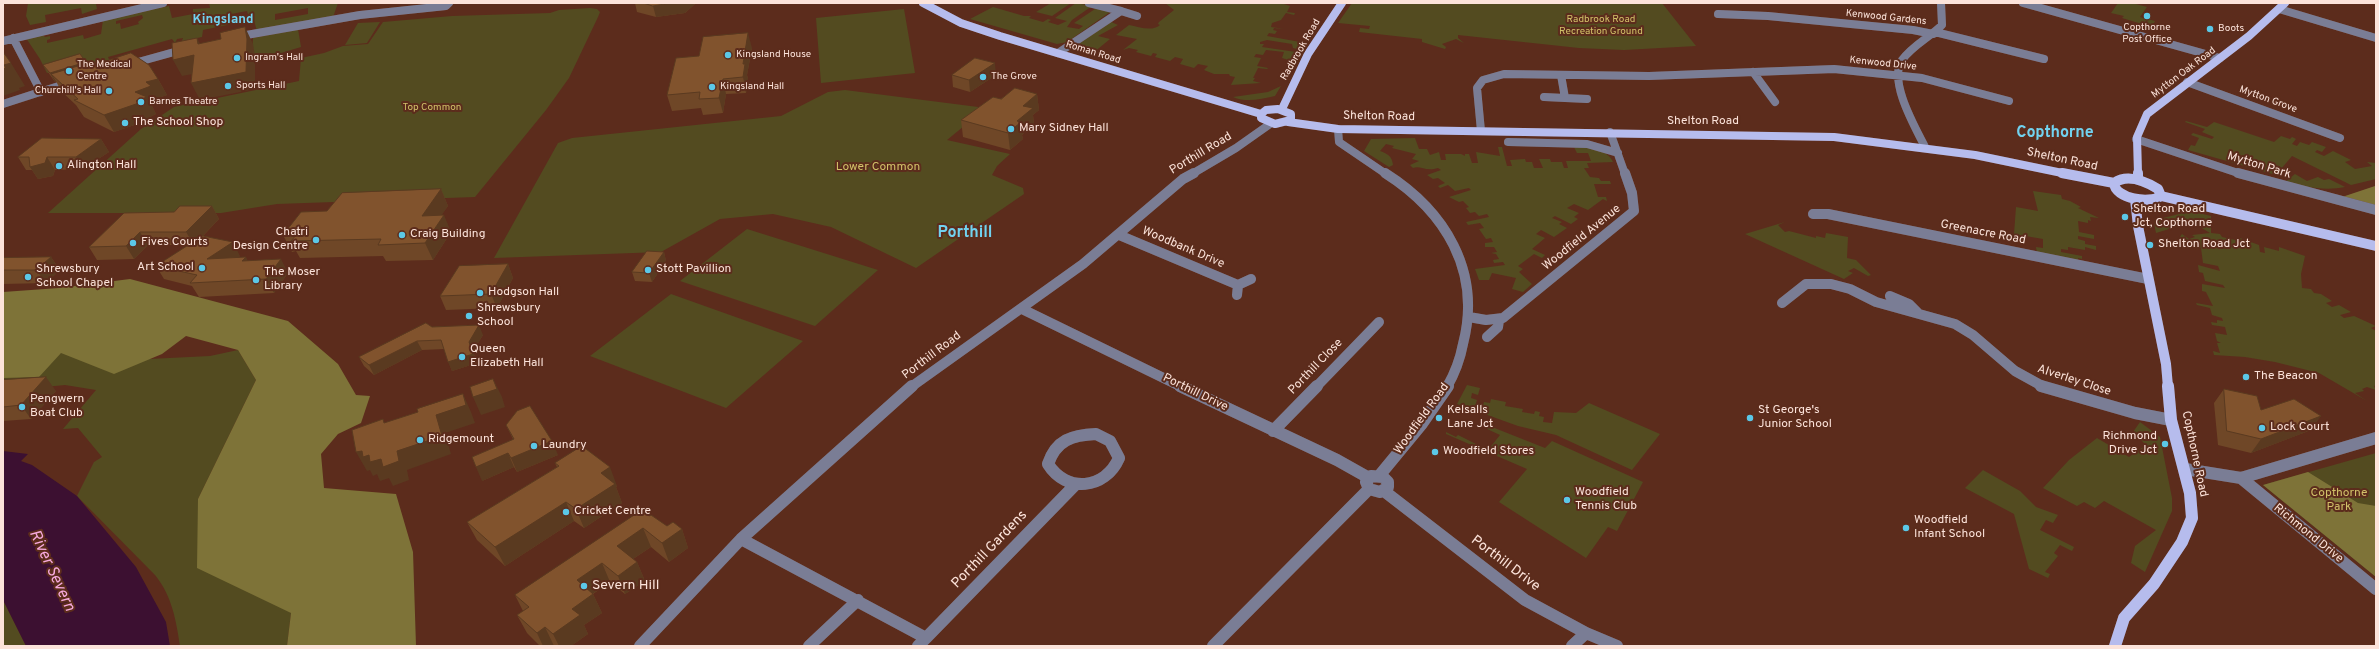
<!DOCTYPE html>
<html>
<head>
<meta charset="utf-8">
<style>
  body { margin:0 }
  #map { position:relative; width:2379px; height:649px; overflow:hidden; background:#5c2c1c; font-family:Overpass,sans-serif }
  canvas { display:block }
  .frame { position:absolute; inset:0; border:4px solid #fce3da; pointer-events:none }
</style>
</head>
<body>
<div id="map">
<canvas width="2379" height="649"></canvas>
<div class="frame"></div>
</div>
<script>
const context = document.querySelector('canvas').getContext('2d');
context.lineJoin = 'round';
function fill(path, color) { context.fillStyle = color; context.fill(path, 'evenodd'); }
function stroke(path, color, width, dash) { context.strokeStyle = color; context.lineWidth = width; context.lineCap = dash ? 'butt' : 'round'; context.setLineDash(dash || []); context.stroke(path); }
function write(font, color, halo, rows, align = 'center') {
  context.font = font + ' Overpass,sans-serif'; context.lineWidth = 4; context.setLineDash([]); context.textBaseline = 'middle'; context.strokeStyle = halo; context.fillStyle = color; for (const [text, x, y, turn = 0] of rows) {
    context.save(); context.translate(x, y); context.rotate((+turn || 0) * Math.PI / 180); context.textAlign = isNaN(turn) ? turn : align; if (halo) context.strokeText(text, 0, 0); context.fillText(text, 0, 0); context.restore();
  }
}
fill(new Path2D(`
  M28,3H98L96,4L97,9L82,14L81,8L45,15L46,22L30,25L26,16Z
  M209,3H338L333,17L257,31L252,14H248L247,11L231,14L232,24L203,30L202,37L187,40L179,48L183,38L177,39L175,43L172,39L108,57L112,66L89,68L84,63L47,73L40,59L26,38L42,34L45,37L50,36V39L47,40V43L83,35L84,39L101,34L103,20L169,6L172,18L193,14V9L210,8ZM308,8V14L275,20V14ZM142,15L143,18L138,22L139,24L121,29L120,23L116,24V21Z
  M1051,3H1071L1052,16L1036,12Z
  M1076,3L1092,6L1072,20L1067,27L1079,29L1083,26L1074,23L1098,7L1110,12L1067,42L1057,44L970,19L993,7L1024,16H1031L1029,18L1043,22L1048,19L1051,20L1048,22L1058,25L1067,21L1055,18Z
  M1165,3H1297L1303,4H1284L1290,6L1287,12L1295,13L1294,15L1286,13L1281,20L1272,23L1271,27L1284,29L1274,28L1273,30L1277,31L1275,34L1269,33L1267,36L1300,42L1297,49L1293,48L1292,44L1267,40L1260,42V44H1264L1262,47L1296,52L1292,61L1282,58L1284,52L1266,50L1263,55L1256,54L1254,57L1261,58L1257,66L1268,68L1267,69L1258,68L1253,78H1255L1253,81L1261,83L1231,85L1235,77L1230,76L1229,74H1214L1204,70L1208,66L1198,64L1194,68L1180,64L1183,59L1175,57L1170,61L1155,57L1157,54L1153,53L1151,56L1136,52L1138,50L1129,48L1123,50L1137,39L1116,35L1129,25C1139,27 1152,32 1160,25L1158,24L1159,22L1174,10Z
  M1352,3H1662L1696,46L1624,50L1579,48L1458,35V38L1464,43L1456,39L1442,44L1446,47L1445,49L1422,42V39L1359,32L1360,28L1369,29L1370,26L1338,23Z
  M2118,3H2132L2147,7L2140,17L2155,21L2152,27L2122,18L2124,16L2111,13Z
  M590,8L597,9L600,12L598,17L569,78L546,110L475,197L277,204L221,213H48L141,129L174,107L299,81L301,58L324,53L343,46L368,44L383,22L452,16L550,13L559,10Z
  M904,9L915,73L821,83L816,18Z
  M1109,21L1118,25L1098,36L1110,39L1093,53L1081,50L1076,44Z
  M380,22L367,43L345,45L358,23Z
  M298,29L301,47L271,56L252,55L253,38Z
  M1281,86L1275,96C1260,99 1247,103 1233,97L1268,92Z
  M845,90L986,108L947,140L1010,154L997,166L992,175L1023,188L1024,194L916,268L831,227L773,214L720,219L661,252L494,258L558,143L572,138L781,116L828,92Z
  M2186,121L2207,127L2214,122L2274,142L2281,136L2290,139L2292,137L2296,139L2292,144L2297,146L2300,142L2309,145L2312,142L2326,147L2322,152L2317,150L2315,152L2324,156L2333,151L2351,160L2345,162L2355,169L2372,166L2367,162L2376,163V179L2351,185L2292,156L2276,175L2188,150L2191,145L2195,146L2199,138L2191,135L2193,133L2212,139L2214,137L2202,132L2205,129L2185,122Z
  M1415,138L1419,149H1427L1430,155L1439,152L1441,160H1446L1445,154H1461L1465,156V154H1469L1472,163H1478L1476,152L1500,156L1498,147H1502L1507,166H1512L1510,160L1525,159L1526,162H1532L1534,168H1543L1539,159H1550L1551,162H1562L1564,168H1568L1566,161H1591L1588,153H1577L1574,147C1586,147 1607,148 1613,162L1587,163L1589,168H1584L1590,177L1599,178L1601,181H1610L1611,184H1594L1598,197H1606L1607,201L1603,199L1588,210L1574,204L1567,208L1579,213L1574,217L1578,219L1571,224L1555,216L1552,218L1562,222L1559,224L1567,228L1554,237L1541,230L1536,234L1545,238L1532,249L1545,255L1542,258L1534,254L1518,266L1523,269L1519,272L1532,284L1523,292L1512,289L1516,278L1492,273L1489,280H1479L1475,269L1505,265L1503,262L1494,263L1493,260L1499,259L1496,254L1491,253L1497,252L1494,247H1485V243L1493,242L1491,238L1486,239L1479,229L1484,228L1480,223L1468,225L1466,222L1489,217L1487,214L1479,216L1475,212L1470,213L1466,208L1469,207L1463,201L1459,202L1449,197L1471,190L1469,188L1455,191L1448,185L1440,188L1438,186L1445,183L1438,178L1433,179L1427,175L1441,170L1438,168C1426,172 1420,165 1413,168L1410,165L1419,161L1412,159L1416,154L1392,148L1394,146L1386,144L1380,151C1388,154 1392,156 1393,165L1389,167L1364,151L1371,139Z
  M2295,174L2307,181L2318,177L2324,180L2329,179L2345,187C2325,191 2304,187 2285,182Z
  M2033,191L2061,195L2062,199L2070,201L2081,207L2078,208L2099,218L2090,217L2091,221L2088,220V223L2078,221L2079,232L2094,235V239L2078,236V239L2085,241V244L2096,246V250L2085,247V250L2068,247V250L2061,249V252L2082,256V259L2078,258V261L2037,253L2036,247L2043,248V239L2014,234L2016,207L2038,211Z
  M2191,211L2211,216V233L2220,234L2222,237L2240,241V238L2259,245L2260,252L2265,253L2264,247L2279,251V247L2305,256L2301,274L2302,288L2311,289L2314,293L2321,294L2332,301L2326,303L2332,307L2339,305L2351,312L2340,315L2344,318L2354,316L2376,326L2371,328L2376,331V385L2374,386L2376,390L2367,387L2362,389L2364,391L2355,393L2367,401L2319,373L2275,362L2245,357L2214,355L2213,351L2220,353L2217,343H2221L2217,341L2215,333L2227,335L2225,327L2212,325L2211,322L2217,323V320L2223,321L2222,318L2212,315L2210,308L2197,305L2196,303L2213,306L2206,292L2202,291V284L2225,288L2223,285L2205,281L2203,273L2199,272L2198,265L2220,271L2218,266L2203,263L2201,248L2181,243V241L2190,243V241L2179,238L2182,234L2189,239L2195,237L2192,235L2210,233L2192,222L2156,233L2154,223L2155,220Z
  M1785,222L1778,225L1785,232L1789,231L1816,238V236L1825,238L1826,233L1848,237L1847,258L1856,260L1871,275L1868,276L1854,268L1848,271L1853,273L1844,279L1745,234Z
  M747,229L878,270L815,326L680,281Z
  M671,294L803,341L726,408L590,356Z
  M3,340L149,359L210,356L238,350L256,380L198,499L291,613L287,646H180C176,620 172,596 155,575L77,496L94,462L102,457L78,428L63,429L96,390L65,385L3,391Z
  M1467,385L1480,388L1478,395L1472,393L1471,398L1477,400L1476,403L1483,405L1484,402L1490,403L1491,399L1506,402L1505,406L1523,409L1522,412L1534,414L1535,411L1540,412L1539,416L1544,417L1543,422L1552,423L1554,412L1576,413L1589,403L1660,434L1632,470L1556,435L1518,426L1457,404Z
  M2140,422L2160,437L2172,498V511L2145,572L2131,563L2135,546L2156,530L2104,501L2095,508L2084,502L2077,506L2043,488L2069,460L2097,438L2129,457L2143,447L2144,443L2133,432Z
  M1487,425L1545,448L1552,441L1643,482L1617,531L1608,527L1586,558L1499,502L1527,469L1446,434V432L1456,437L1458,435L1488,450L1500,435L1485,428Z
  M2376,453V577L2263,485Z
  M1983,470L2020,491L2036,507L2058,515L2053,523L2046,520L2040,530L2074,547L2072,551L2060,545L2054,553L2058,556L2045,572L2050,574L2048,578L2029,569L2014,514L1965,488Z
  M3,600L26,646H3Z`), '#534b20');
fill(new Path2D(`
  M2375,186L2376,208L2339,198Z
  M130,279L288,321L338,364L356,395L370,396L361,423L338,434L321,454L324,488L396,494L413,552L416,646H287L291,613L197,568L198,499L256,380L238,350L186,336L162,354L114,374L61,353L39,377L3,378V292L59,288Z
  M2308,472L2358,503L2376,506V577L2263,485Z`), '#7e7338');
fill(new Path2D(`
  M3,451L28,454L21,461L32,465L77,496L136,567L166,622L170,646H26L3,600Z`), '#3c1031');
const minorFar2 = new Path2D(`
  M2023,3L2220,58
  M2279,9L2376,38
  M1121,11L1137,16
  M1718,14L1768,16L1913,30L1933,34
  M1935,32L2044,59
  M235,37L360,15L446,6L449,3
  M13,38L41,92
  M3,41L163,3
  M1058,53L1121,11L1089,3
  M131,64L185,49
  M1753,72L1775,102
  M1561,75L1565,98L1587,99
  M2187,82L2340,138
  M1544,97L1565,98
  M3,104L71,82
  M1338,129L1339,142L1386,174
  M1481,131L1477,88L1483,80L1504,74L1649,76L1834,69L1922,78L2009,101
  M1610,132L1625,174
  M2136,139L2241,174
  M1508,142L1587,144L1618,153
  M1925,147C1915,127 1888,81 1902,60C1912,46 1930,37 1942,25L1941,3
  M1192,174L1236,148L1270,124`);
const minorFar1 = new Path2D(`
  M1385,173C1445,211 1482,271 1463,344C1460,360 1455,373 1447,387
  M2238,173L2376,210
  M1813,214H1828L2148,279
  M1119,235L1238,285L1237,295
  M1238,285L1251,279
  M1890,296L1909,304L1917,312
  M1782,303L1806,284H1831L1850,289L1876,302L1955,324L1973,335L2015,371L2044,387
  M1022,309L1182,387
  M1469,317L1486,320L1503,318L1634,211L1632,193L1625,173
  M1487,337L1498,327L1499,320
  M911,387L1083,264L1183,179L1194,173
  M1316,387L1379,322`);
const minor = new Path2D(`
  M1180,386L1337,460L1369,478
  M2041,386L2135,413L2171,420
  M1273,431L1317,386
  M1096,434L1110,441L1119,458C1105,490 1066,493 1048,464C1056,440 1072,435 1096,434Z
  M2185,469L2241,478L2376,438
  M1371,476L1383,477L1388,482V487L1380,492L1369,489L1366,482Z
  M1379,476L1421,425L1448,386
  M2241,478L2376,589
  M1384,491L1525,600L1586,633L1617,646
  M741,539L926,638L918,646
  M926,638L1076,484
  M640,646L741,539L912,386
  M809,646L858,600
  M1213,646L1369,489
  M1572,646L1586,633`);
const majorFar2 = new Path2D(`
  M923,3L961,23L1000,36L1261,114
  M1278,109L1291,114V120L1275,124L1261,118V114L1266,110Z
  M1282,109L1308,54L1342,3
  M1288,122L1338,129L1834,137L1975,155L2067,174
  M2138,174L2137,137L2147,114L2249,36L2285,3`);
const majorFar1 = new Path2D(`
  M2062,173L2114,183
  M2138,173V179
  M2114,183C2128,173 2145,181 2158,189L2161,196
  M2114,183C2115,199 2150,204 2161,196
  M2161,196L2376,246
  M2135,199L2138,226L2166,364L2168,387`);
const major = new Path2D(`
  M2115,646L2124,618L2154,584L2182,542L2192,518L2190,493L2171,420L2168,386`);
stroke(minorFar2, '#76493a', 8);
stroke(minorFar1, '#76493a', 10);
stroke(minor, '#76493a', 12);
stroke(majorFar2, '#76493a', 8);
stroke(majorFar1, '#76493a', 10);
stroke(major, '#76493a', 12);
stroke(minorFar2, '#7a7d95', 8);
stroke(minorFar1, '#7a7d95', 10);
stroke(minor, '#7a7d95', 12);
stroke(majorFar2, '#b6bced', 8);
stroke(majorFar1, '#b6bced', 10);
stroke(major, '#b6bced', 12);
fill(new Path2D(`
  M635,3H695V4L685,13L656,17L637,12Z
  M752,48L747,75L748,79L746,93L726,94L723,113L703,115L701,108L672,111L667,95L699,56Z
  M86,63L90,66L158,79L167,95L158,98L160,103L152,106L156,114L148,118L149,120L114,132L84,117L76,105L61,91L56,81L55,82L43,65Z
  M952,75H996L970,92L953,87Z
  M1037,94L1039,110L1033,115L1034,124L1022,135L1023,139L1010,150L963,137L961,120L1001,99Z
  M101,139L109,152L83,169L55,170L53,176L38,179L32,170H26L18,157Z
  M441,189L448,206L441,215L451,232L433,260L386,261L383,256L300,258L296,251L292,252L283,235L327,211Z
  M212,206L219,219L203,236L240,256L237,258L288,273L274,293L199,297L192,286L164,279L156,266L188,245H148L134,259L97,260L89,247L174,212Z
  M664,252L666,261L652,282L635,281L632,272Z
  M51,257L60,270L46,283L3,284V258Z
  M508,264L513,278L497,308L446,310L440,296Z
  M432,327L483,335L473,351L477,363L452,371L444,349L422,350L374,375L364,366L359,357Z
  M3,380L56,391L31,419L3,421Z
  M2224,389L2261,410L2311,430L2251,453L2218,445L2214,403Z
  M506,425L558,455L517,472L514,467L482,481L513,439Z
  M555,463L617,486L616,487L622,503L584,528L574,521L505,566L477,540L467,522L557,467Z
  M649,516L667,526L682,529L688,548L669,562L651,547L633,559L637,562L645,581L625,594L610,582L593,594L602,613L584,625L588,634L571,646H540L527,633L517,615L523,611L515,595Z`), '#6f4727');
fill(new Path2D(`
  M670,3H695V4L685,13L656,17L653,6Z
  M245,27L253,44L255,56V89L200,100L191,83Z
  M748,33L752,48L747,75L748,79L746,93L743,77V64Z
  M197,38L205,54L198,44Z
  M194,55L203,72L182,76L173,60Z
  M86,62L91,70L51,74L56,81L55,82L50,73Z
  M11,63L25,86L19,88L20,90L3,96V69L4,65Z
  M995,63L996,75L970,92L969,80Z
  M158,79L167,95L158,98L160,103L152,106L156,114L148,118L149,120L114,132L104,115L136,101L135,92L146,82Z
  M723,79L726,94L723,113L719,98Z
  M1037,94L1039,110L1033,115L1034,124L1022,135L1023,139L1010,150L1008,133L1017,121L1023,106Z
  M101,139L109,152L83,169L76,157Z
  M47,157L55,170L53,176L38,179L30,167Z
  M441,189L448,206L430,232L422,216Z
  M212,206L219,219L194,245L186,232Z
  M444,215L451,232L433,260L425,243Z
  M140,232L148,245L134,259L126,246Z
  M233,242L240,256L215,273L207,259Z
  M664,252L666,261L652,282L649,273Z
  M51,257L60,270L46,283L36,270Z
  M246,257L253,271L242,261Z
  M281,259L288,273L274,293L266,279Z
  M508,264L513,278L497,308L491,294Z
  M479,325L483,335L473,351L477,363L452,371L448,362L469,342Z
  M417,341L422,350L374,375L369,365Z
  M46,377L56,391L31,419L21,405Z
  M493,379L502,397L505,407L481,415L473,397Z
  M463,394L471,412L475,423L445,433L451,454L407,470L409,480L393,486L389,478L380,481L377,474L373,476L370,470L367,471L356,452L362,451L369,455L381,459L397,451L436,415Z
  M2321,416L2311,430L2251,453L2261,439Z
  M552,441L558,455L517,472L511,458Z
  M508,453L514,467L482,481L476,467Z
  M610,467L617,486L616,487L622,503L584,528L576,509L601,473Z
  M566,502L574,521L505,566L495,547Z
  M643,528L651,547L624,565L617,546Z
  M682,529L688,548L669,562L662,543Z
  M637,562L645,581L625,594L618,576Z
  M602,563L610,582L585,599L577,580Z
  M593,594L602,613L584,625L588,634L571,646H559L553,634L572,609Z
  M545,627L554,646H543L537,633Z`), '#5a3a20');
const building = new Path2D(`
  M644,3H670L653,6Z
  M245,27L247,39L246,72L191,83L194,55L173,60L172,43L197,38L198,44L221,39L220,33Z
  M748,33L743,64H745L743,77L723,79L719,98L699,99L700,92L667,95L676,58L699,56L703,37Z
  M3,52L11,63L4,65L6,68L3,69Z
  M131,53L149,65L158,79L146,82L151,86L135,92L147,97L136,101L139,103L104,115L74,100L78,99L51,74L88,63L90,66Z
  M80,54L86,62L50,73L43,65Z
  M975,58L995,63L969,80L952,75Z
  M1015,88L1037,94L1023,106L1033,108L1017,121L1021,122L1008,133L961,120L993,97L1001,99Z
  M42,138L101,139L76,157H47L45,163L30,167L29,157H18Z
  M441,189L422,216L444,215L425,243L378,245L381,239L291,241L297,234L283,235L301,212L327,211L342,193Z
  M180,206H212L186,232H140L126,246L89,247L124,213L174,212Z
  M203,236L233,242L207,259L246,257L242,261L281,259L266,279L190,283L197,275L156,266Z
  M647,251L664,252L649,273L632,272Z
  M51,257L36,270H3V258Z
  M508,264L491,294L440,296L459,266Z
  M426,323L432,327L479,325L469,342L473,354L448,362L441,340L417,341L369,365L359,357Z
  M46,377L21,405L3,407V380Z
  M493,379L497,389L473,397L470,387Z
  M2224,389L2257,396L2261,410L2294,399L2321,416L2261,439L2227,431Z
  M463,394L466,405L436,415L442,436L397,451L399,461L383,467L381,459L370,462L369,455L363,457L362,451L356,452L352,430L383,419L384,423L418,412L417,409Z
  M530,406L552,441L511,458L508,453L476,467L472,457L514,439L506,425L517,411Z
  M582,446L610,467L601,473L615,484L576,509L566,502L495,547L467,522L559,466L555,463Z
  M642,510L649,516L651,515L667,526L673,522L682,529L662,543L643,528L617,546L637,562L618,576L602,563L577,580L593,594L572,609L580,615L553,634L545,627L537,633L517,615L529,607L515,595Z`);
fill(building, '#81532d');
stroke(building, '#5a3a20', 1);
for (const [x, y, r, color] of [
  [2147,16,4,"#5bc8e7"],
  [2210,29,4,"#5bc8e7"],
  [728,55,4,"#5bc8e7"],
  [237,58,4,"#5bc8e7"],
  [69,71,4,"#5bc8e7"],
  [983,77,4,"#5bc8e7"],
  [228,86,4,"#5bc8e7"],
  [712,87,4,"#5bc8e7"],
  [109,91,4,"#5bc8e7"],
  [141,102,4,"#5bc8e7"],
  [125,123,4,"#5bc8e7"],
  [1011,129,4,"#5bc8e7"],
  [59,166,4,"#5bc8e7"],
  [2125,217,4,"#5bc8e7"],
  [402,235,4,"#5bc8e7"],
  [316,240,4,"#5bc8e7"],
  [133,243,4,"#5bc8e7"],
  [2150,245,4,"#5bc8e7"],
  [202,268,4,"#5bc8e7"],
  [648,270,4,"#5bc8e7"],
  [28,277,4,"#5bc8e7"],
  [256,280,4,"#5bc8e7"],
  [480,293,4,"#5bc8e7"],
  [469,316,4,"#5bc8e7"],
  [462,357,4,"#5bc8e7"],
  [2246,377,4,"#5bc8e7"],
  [22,407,4,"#5bc8e7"],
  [1439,418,4,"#5bc8e7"],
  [1750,418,4,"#5bc8e7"],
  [2262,428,4,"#5bc8e7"],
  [420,440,4,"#5bc8e7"],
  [2165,444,4,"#5bc8e7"],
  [534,446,4,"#5bc8e7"],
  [1435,452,4,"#5bc8e7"],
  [1567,500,4,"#5bc8e7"],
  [566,512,4,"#5bc8e7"],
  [1906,528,4,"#5bc8e7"],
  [584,586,4,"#5bc8e7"]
]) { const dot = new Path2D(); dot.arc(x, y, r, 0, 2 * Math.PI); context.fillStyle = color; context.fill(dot); stroke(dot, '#5c2c1c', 1.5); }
write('10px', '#fce3da', '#5c2c1c', [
  ["Kenwood Gardens",1886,18,6],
  ["Radbrook Road",1301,50,-60],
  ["Roman Road",1093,53,17],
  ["Kenwood Drive",1883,64,6],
  ["Mytton Oak Road",2184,73,-37],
  ["Mytton Grove",2268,100,20]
]);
write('10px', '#d1c169', '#5c2c1c', [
  ["Radbrook Road",1601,20],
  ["Recreation Ground",1601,32],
  ["Top Common",432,108]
]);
write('10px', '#fce3da', '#5c2c1c', [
  ["Copthorne",2147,28,"center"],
  ["Post Office",2147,40,"center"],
  ["Boots",2218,29],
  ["Kingsland House",736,55],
  ["Ingram's Hall",245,58],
  ["The Medical",77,65],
  ["Centre",77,77],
  ["The Grove",991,77],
  ["Sports Hall",236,86],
  ["Kingsland Hall",720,87],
  ["Churchill's Hall",101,91,"right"],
  ["Barnes Theatre",149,102]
], 'left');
write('12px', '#fce3da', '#5c2c1c', [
  ["Shelton Road",1379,117,1],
  ["Shelton Road",1703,122],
  ["Porthill Road",1201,154,-31],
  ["Shelton Road",2062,160,12],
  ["Mytton Park",2259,166,17],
  ["Greenacre Road",1983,233,11],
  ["Woodfield Avenue",1582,238,-39],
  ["Woodbank Drive",1183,248,23],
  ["Porthill Road",932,356,-37],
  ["Porthill Close",1316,367,-46],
  ["Alverley Close",2074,381,18],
  ["Porthill Drive",1195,393,26],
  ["Woodfield Road",1422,419,-54],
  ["Copthorne Road",2194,454,78],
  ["Richmond Drive",2308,534,39]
]);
write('12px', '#fce3da', '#5c2c1c', [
  ["The School Shop",133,123],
  ["Mary Sidney Hall",1019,129],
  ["Alington Hall",67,166],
  ["Shelton Road",2133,210],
  ["Jct, Copthorne",2133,224],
  ["Chatri",308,233,"right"],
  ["Design Centre",308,247,"right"],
  ["Craig Building",410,235],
  ["Fives Courts",141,243],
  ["Shelton Road Jct",2158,245],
  ["Art School",194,268,"right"],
  ["Shrewsbury",36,270],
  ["School Chapel",36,284],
  ["Stott Pavillion",656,270],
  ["The Moser",264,273],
  ["Library",264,287],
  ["Hodgson Hall",488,293],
  ["Shrewsbury",477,309],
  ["School",477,323],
  ["Queen",470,350],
  ["Elizabeth Hall",470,364],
  ["The Beacon",2254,377],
  ["Pengwern",30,400],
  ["Boat Club",30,414],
  ["Kelsalls",1447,411],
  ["Lane Jct",1447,425],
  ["St George's",1758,411],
  ["Junior School",1758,425],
  ["Lock Court",2270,428],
  ["Richmond",2157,437,"right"],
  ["Drive Jct",2157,451,"right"],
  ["Ridgemount",428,440],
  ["Laundry",542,446],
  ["Woodfield Stores",1443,452],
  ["Woodfield",1575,493],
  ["Tennis Club",1575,507],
  ["Cricket Centre",574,512],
  ["Woodfield",1914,521],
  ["Infant School",1914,535]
], 'left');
write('12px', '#d1c169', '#5c2c1c', [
  ["Lower Common",878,168],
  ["Copthorne",2339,494],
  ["Park",2339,508]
]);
write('bold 13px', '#71d2ef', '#5c2c1c', [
  ["Kingsland",223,20]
]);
write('14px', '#fce3da', '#5c2c1c', [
  ["Porthill Gardens",990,550,-46],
  ["Porthill Drive",1505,564,37]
]);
write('14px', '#fce3da', '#5c2c1c', [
  ["Severn Hill",592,586]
], 'left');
write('bold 16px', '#71d2ef', '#5c2c1c', [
  ["Copthorne",2055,134],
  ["Porthill",965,234]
]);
write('italic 16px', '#f6a9dd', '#5c2c1c', [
  ["River Severn",51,571,65]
]);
</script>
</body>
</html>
